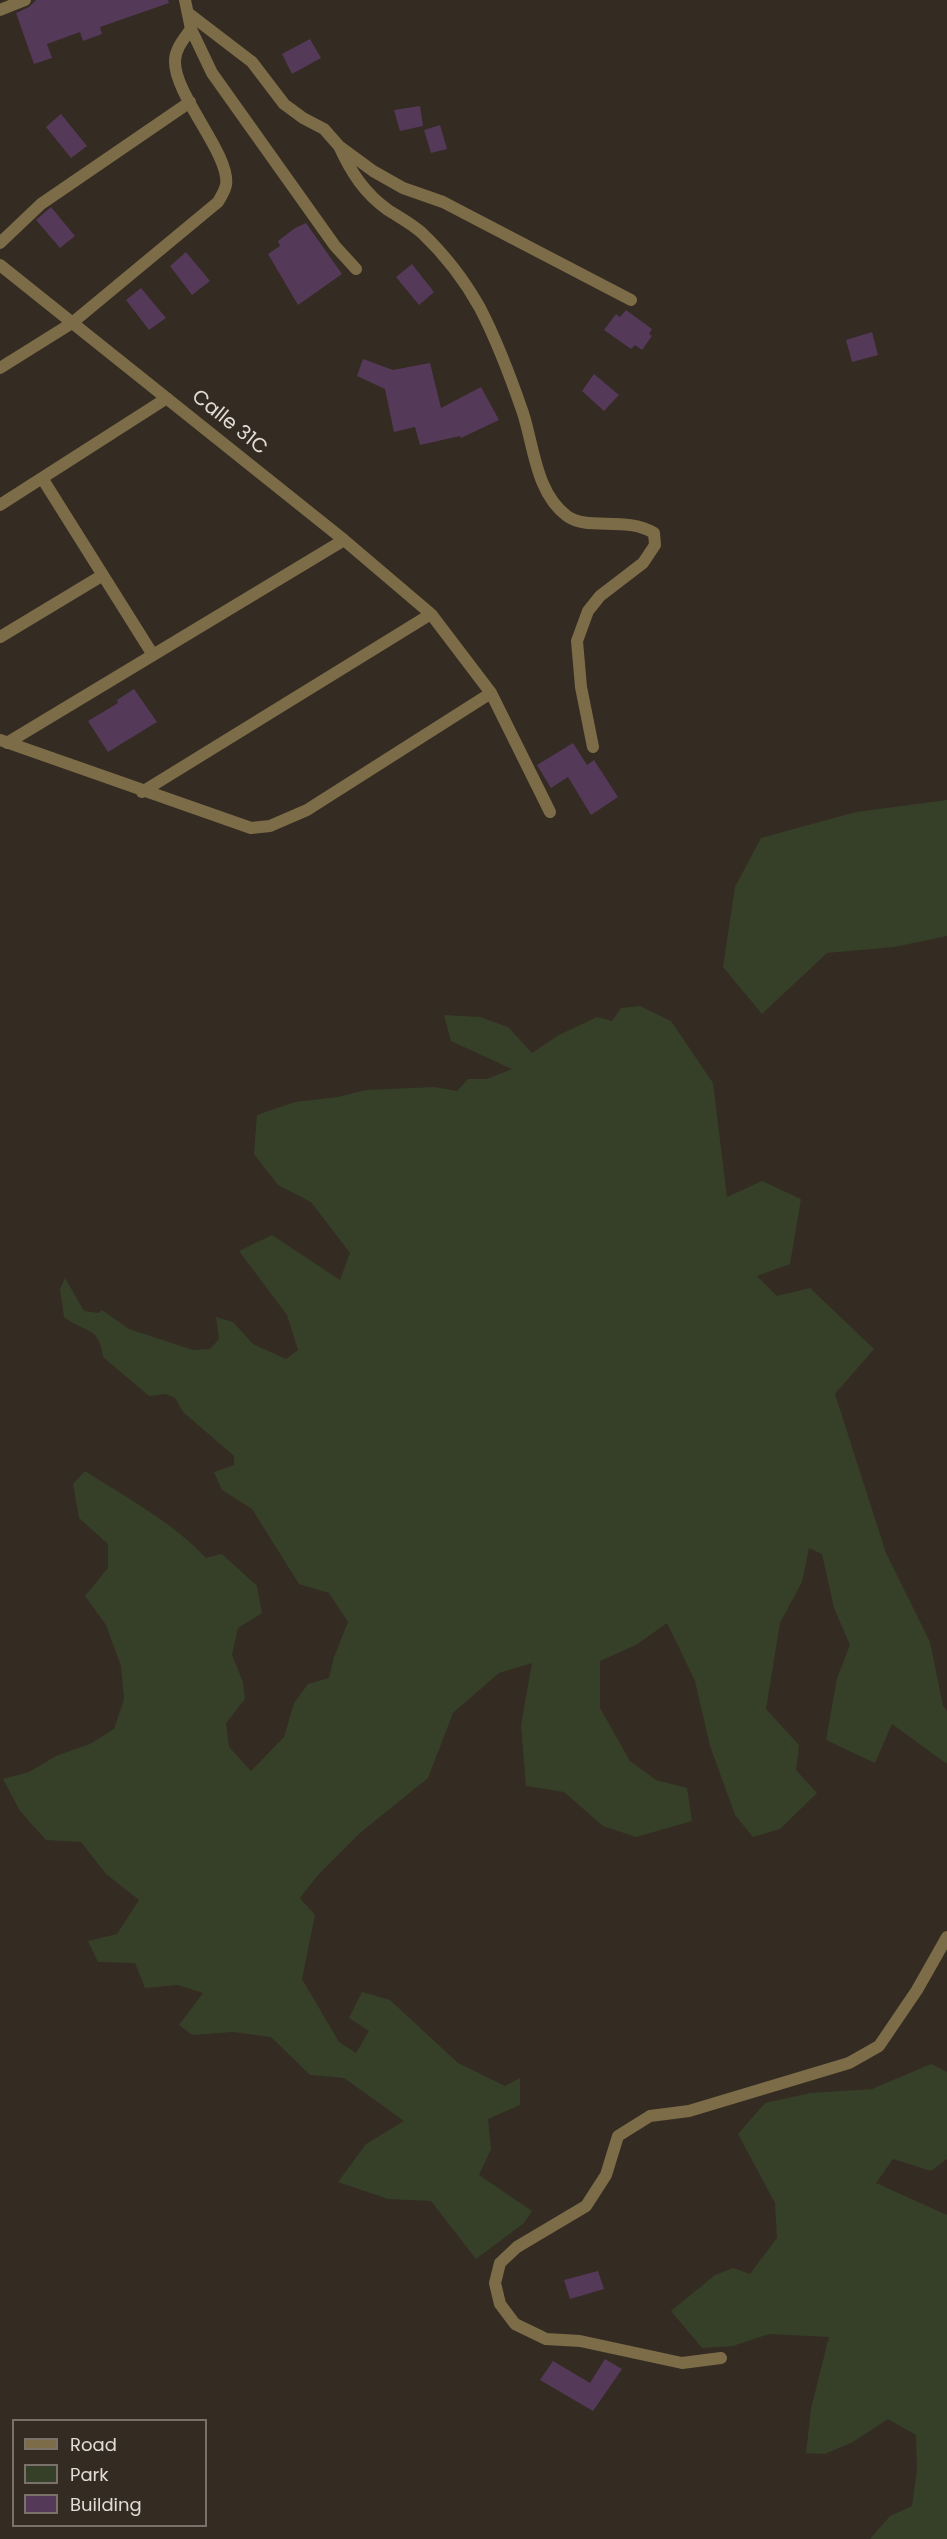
<!DOCTYPE html>
<html>
<head>
<meta charset="utf-8">
<style>
  body { margin:0 }
  #map { position:relative; width:947px; height:2539px; overflow:hidden; background:#342b22; font-family:Poppins,sans-serif }
  canvas { display:block }
  .legend { position:absolute; left:12px; top:2419px; width:195px; height:108px; box-sizing:border-box; background:#342b22; border:2px solid #7a726a; margin:0; padding:8px 10px; list-style:none; font-size:18px; color:#e2dcd6 }
  .legend li { display:flex; align-items:center; gap:12px; height:30px }
  .legend b { width:30px; border:2px solid #7a726a }
</style>
</head>
<body>
<div id="map">
<canvas width="947" height="2539"></canvas>
<ul class="legend">
<li><b style="height:8px;background:#7c6c48"></b>Road</li>
<li><b style="height:16px;background:#364028"></b>Park</li>
<li><b style="height:16px;background:#553959"></b>Building</li>
</ul>
</div>
<script>
const context = document.querySelector('canvas').getContext('2d');
context.lineJoin = 'round';
function fill(path, color) { context.fillStyle = color; context.fill(path, 'evenodd'); }
function stroke(path, color, width, dash) { context.strokeStyle = color; context.lineWidth = width; context.lineCap = dash ? 'butt' : 'round'; context.setLineDash(dash || []); context.stroke(path); }
function write(font, color, halo, rows, align = 'center') {
  context.font = font + ' Poppins,sans-serif'; context.lineWidth = 6; context.setLineDash([]); context.textBaseline = 'middle'; context.strokeStyle = halo; context.fillStyle = color; for (const [text, x, y, turn = 0] of rows) {
    context.save(); context.translate(x, y); context.rotate((+turn || 0) * Math.PI / 180); context.textAlign = isNaN(turn) ? turn : align; if (halo) context.strokeText(text, 0, 0); context.fillText(text, 0, 0); context.restore();
  }
}
fill(new Path2D(`
  M947,800V936L894,947L827,953L762,1014L723,967L735,887L761,838L856,812Z
  M640,1006L671,1021L713,1083L727,1197L762,1181L801,1199L790,1264L757,1276L777,1296L810,1288L874,1349L835,1394L886,1553L930,1642L943,1706L947,1711V1764L892,1724L875,1763L826,1740L837,1678L850,1645L834,1608L822,1554L809,1548L802,1582L780,1623L766,1709L799,1745L796,1770L817,1793L780,1829L753,1837L735,1815L710,1746L695,1681L667,1623L636,1645L600,1661V1708L630,1761L656,1780L687,1788L692,1821L636,1837L603,1826L564,1792L526,1786L521,1725L532,1663L499,1673L453,1713L428,1778L360,1833L318,1875L300,1898L315,1915L302,1979L339,2042L356,2053L369,2031L349,2018L362,1992L390,2000L458,2063L505,2086L520,2078V2105L488,2119L491,2149L479,2175L532,2211L524,2223L476,2259L431,2201L388,2199L338,2182L366,2144L404,2121L344,2078L310,2075L271,2037L233,2032L192,2035L179,2025L203,1993L178,1985L145,1988L135,1963L98,1962L88,1941L117,1934L139,1900L106,1874L81,1842L46,1840L20,1811L3,1779L29,1772L56,1756L90,1744L114,1729L124,1699L121,1666L106,1625L85,1596L108,1568V1544L79,1518L73,1484L85,1471C124,1496 175,1524 206,1558L222,1554L257,1586L262,1613L238,1628L232,1655L243,1682L245,1699L226,1723L229,1747L251,1771L284,1737L294,1703L308,1684L329,1678L334,1657L348,1622L329,1593L299,1584L252,1509L222,1490L214,1472L234,1465V1456L183,1412L175,1398L165,1394L149,1396L103,1357C99,1325 86,1334 64,1317L60,1289L65,1278L84,1311L98,1313L102,1310L129,1329L193,1350L210,1349L219,1339L216,1317L233,1322L253,1344L286,1359L298,1350L287,1315L239,1251L272,1235L340,1280L350,1253L311,1202L278,1185L254,1154L257,1115L295,1102L338,1097L366,1090L434,1087L457,1091L468,1079H487L512,1069L451,1041L444,1015L480,1017L508,1027L532,1053L559,1035L597,1017L612,1021L621,1008Z
  M931,2064L947,2072V2159L931,2171L893,2159L876,2183L947,2215V2539H870L890,2516L912,2506L917,2469L916,2435L888,2419L853,2442L825,2454L806,2453L811,2409L829,2337L769,2334L733,2346L702,2348L671,2311L715,2275L733,2268L750,2274L777,2238L775,2203L738,2134L765,2103L810,2093L872,2089Z`), '#364028');
fill(new Path2D(`
  M36,0H168L169,3L100,27L102,34L83,41L80,32L47,44L52,58L34,64L16,13L29,7Z
  M310,39L321,58L292,74L282,54Z
  M420,106L423,126L400,131L394,110Z
  M61,114L87,146L71,158L46,127Z
  M440,125L447,149L431,153L424,130Z
  M51,207L75,236L60,248L36,220Z
  M306,223L342,274L298,305L268,254L280,246L278,241L295,228Z
  M186,252L210,281L192,295L170,266Z
  M412,264L434,292L419,305L396,277Z
  M141,288L166,318L149,330L126,300Z
  M626,310L652,329L649,334L652,336L642,350L635,345L631,349L604,330L616,314L620,317Z
  M872,332L878,355L852,362L846,340Z
  M363,359L393,370L430,363L441,408L481,387L499,420L461,438L460,436L420,445L415,427L394,432L385,389L357,376Z
  M594,374L619,395L604,411L582,391Z
  M134,689L157,722L108,752L88,721L118,703L117,700Z
  M573,743L587,765L594,760L618,797L591,815L568,777L551,788L537,765Z
  M598,2271L604,2289L570,2299L564,2280Z
  M605,2359L622,2369L593,2411L540,2380L553,2361L590,2383Z`), '#553959');
stroke(new Path2D(`
  M185,0L191,29L212,73L335,246L356,269
  M0,10L25,0
  M188,13L252,62L284,104L303,118L324,129L339,146L373,171L403,188L443,202L631,300
  M339,146C351,172 364,193 388,210C399,217 412,224 422,233C444,254 465,281 480,308C497,341 511,378 523,413C534,447 536,493 567,516C587,531 626,516 654,533L655,545L643,563L600,596L588,611L577,641L581,687L593,747
  M0,243L41,204L190,102
  M0,265L344,540L431,614L491,693L550,812
  M0,368L72,323L218,202C221,197 225,190 226,185C231,155 174,95 175,61C175,49 184,39 191,29
  M42,478L153,655
  M0,505L167,398
  M0,637L103,575
  M0,740L251,828L270,826L307,810L491,693
  M7,743L344,540
  M142,792L431,614
  M721,2358L682,2363L580,2341L546,2339L515,2324L500,2304L495,2283L500,2263L517,2247L586,2206L606,2175L618,2136L650,2116L689,2111L849,2063L879,2046L917,1990L947,1937`), '#7c6c48', 12);
write('20px', '#e2dcd6', '#342b22', [
  ["Calle 31C",229,423,39]
]);
</script>
</body>
</html>
